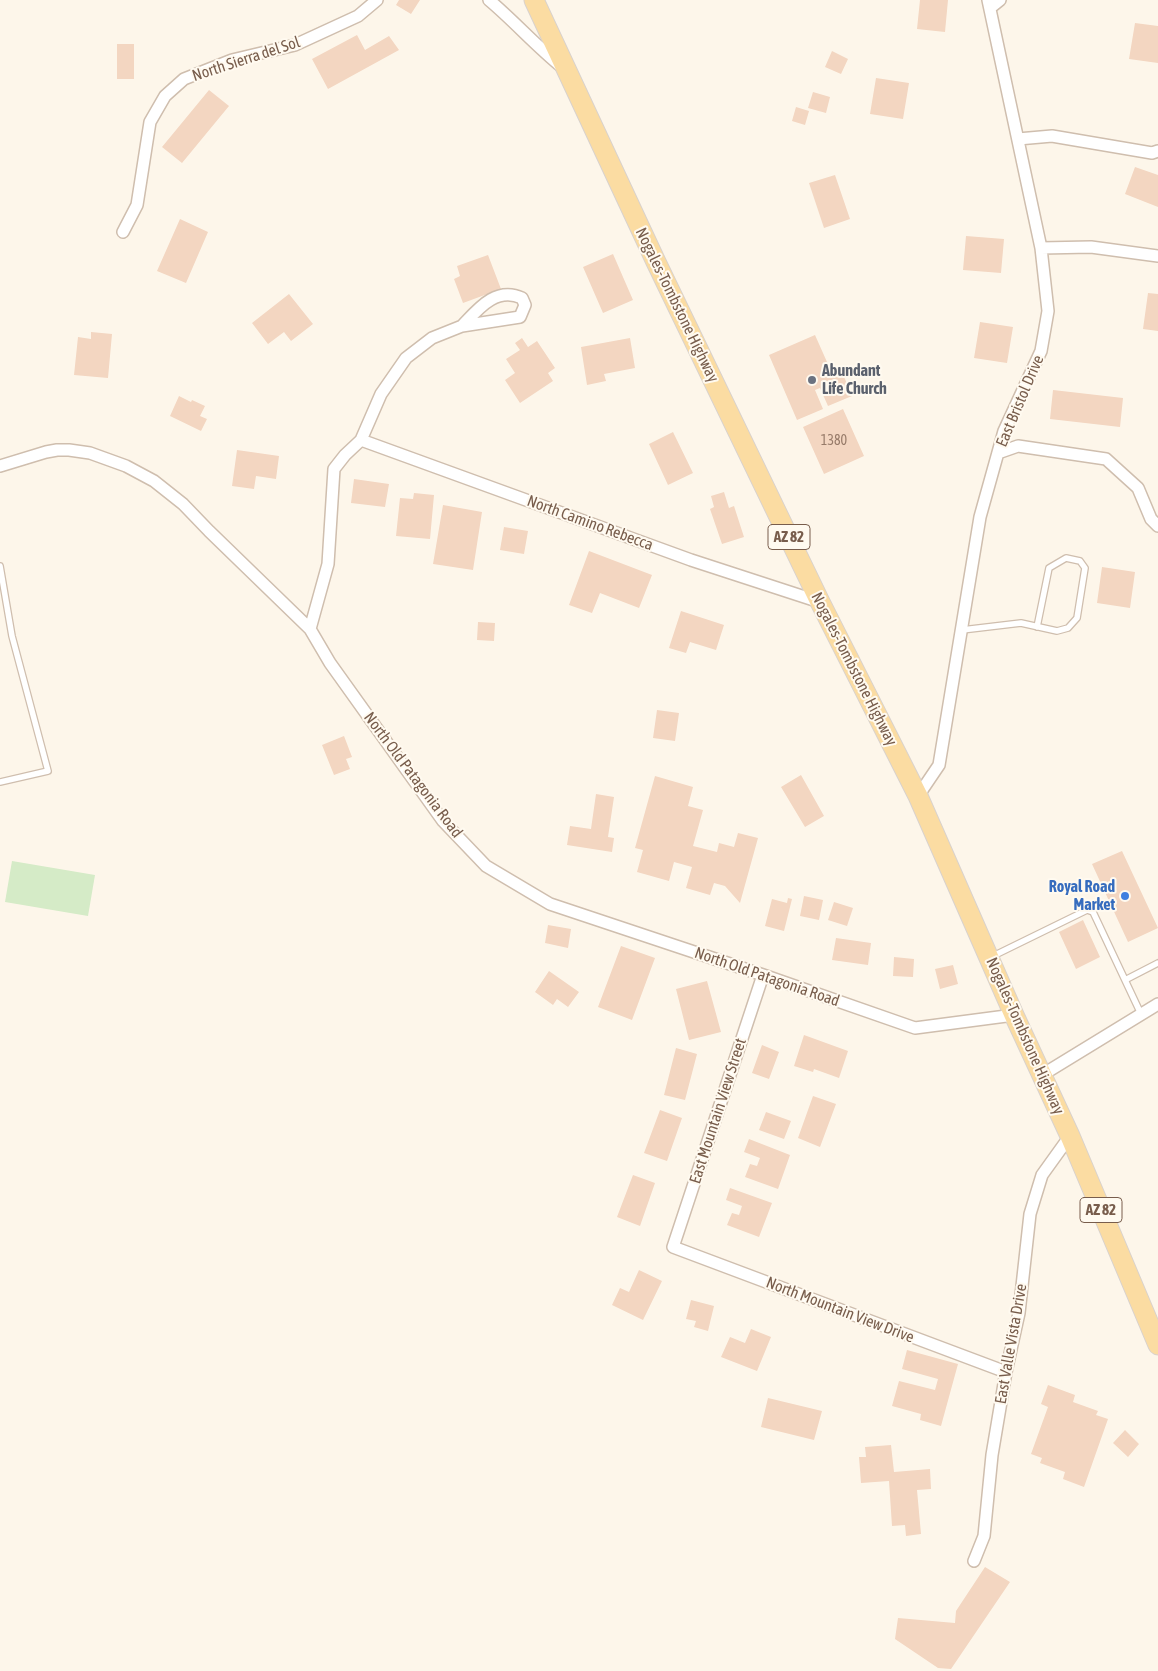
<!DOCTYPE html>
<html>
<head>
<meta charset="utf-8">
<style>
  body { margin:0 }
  canvas { display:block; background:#fdf6ea }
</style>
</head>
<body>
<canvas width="1158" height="1671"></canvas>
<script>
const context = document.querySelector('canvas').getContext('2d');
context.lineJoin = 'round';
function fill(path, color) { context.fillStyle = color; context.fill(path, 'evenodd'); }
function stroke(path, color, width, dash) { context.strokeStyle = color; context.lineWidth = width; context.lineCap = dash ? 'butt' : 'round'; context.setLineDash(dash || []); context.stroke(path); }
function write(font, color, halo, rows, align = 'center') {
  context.font = font + ' "Asap Condensed",sans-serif'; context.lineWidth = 4; context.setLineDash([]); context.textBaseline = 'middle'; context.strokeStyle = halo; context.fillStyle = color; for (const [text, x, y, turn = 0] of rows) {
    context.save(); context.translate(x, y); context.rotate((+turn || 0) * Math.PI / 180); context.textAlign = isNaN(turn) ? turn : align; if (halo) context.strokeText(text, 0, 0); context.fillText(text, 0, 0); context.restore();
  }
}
fill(new Path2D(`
  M12,861L95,875L88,916L5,902Z`), '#d5ebc7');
fill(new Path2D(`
  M399,0H420L411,14L396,5Z
  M920,0H948L945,32L917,29Z
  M1135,23L1158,26V63L1129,59Z
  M357,35L365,50L389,36L399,50L328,89L312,59Z
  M117,44H134V79H117Z
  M832,51L848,59L841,74L825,67Z
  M876,78L909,83L903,119L870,114Z
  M209,90L229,106L182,163L162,147Z
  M813,92L830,97L826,113L808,108Z
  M796,107L809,111L805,125L792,121Z
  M1135,167L1158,175V207L1125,194Z
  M835,175L850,219L824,228L809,183Z
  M180,219L208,232L186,283L157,271Z
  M966,236L1004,239L1001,273L963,270Z
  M613,254L633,300L603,313L583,267Z
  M488,255L501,289L463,303L454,279L460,276L457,266Z
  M1148,293L1158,294V331L1143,329Z
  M289,294L313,324L291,341L284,332L268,344L252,323Z
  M980,322L1013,327L1007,363L974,358Z
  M91,332L112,334L108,378L74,375L78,337L91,339Z
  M815,335L831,371L840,367L852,396L828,406L820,388L815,390L823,409L797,420L769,355Z
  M522,338L528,347L537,341L555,368L548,373L553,381L520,403L505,380L515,373L506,359L520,350L515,343Z
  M630,338L635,368L604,374L606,381L587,385L581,347Z
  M1053,390L1123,398L1120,427L1050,419Z
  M179,396L191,402L192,400L205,406L200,416L207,419L201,431L170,416Z
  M843,409L864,456L824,474L803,427Z
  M673,432L693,473L668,485L649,444Z
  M237,450L279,456L276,479L256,476L254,489L232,486Z
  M354,479L389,484L385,507L351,503Z
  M724,492L729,508L734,506L744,537L722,544L710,509L714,507L711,496Z
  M414,493L434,495L430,539L396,536L400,498L413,499Z
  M443,505L482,512L473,570L433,564Z
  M504,527L528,531L524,554L500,550Z
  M589,551L652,575L639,608L600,593L592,613L569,605Z
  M1102,567L1135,572L1130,608L1097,603Z
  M681,611L724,625L716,650L690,642L686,653L669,648Z
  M478,622L495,623L494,641L477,640Z
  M657,710L679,713L675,741L653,738Z
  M344,736L352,757L346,759L350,769L334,775L322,745Z
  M801,775L824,816L805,827L781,787Z
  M655,776L693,787L688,806L703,810L693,846L717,852L719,843L734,847L738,833L758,838L740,903L725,886L714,883L710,895L686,888L692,867L674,862L669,881L637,872L643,850L635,848Z
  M596,794L614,797L608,837L614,838L612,852L567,845L570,826L591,829Z
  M1122,851L1158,928L1128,942L1092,864Z
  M804,896L823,900L819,920L800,916Z
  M788,898L792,899L784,931L765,926L772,899L787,903Z
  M834,902L853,908L847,926L828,920Z
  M1083,920L1100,957L1076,969L1059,932Z
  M548,925L571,929L568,948L545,943Z
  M836,938L871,943L868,965L832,960Z
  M621,946L655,958L632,1020L598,1007Z
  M894,957L914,959L913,977L893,976Z
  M953,965L958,984L940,989L935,969Z
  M549,971L579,992L568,1007L557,999L553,1005L535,992Z
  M707,981L721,1032L689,1040L676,989Z
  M804,1035L848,1051L839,1078L814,1069L813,1072L794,1066Z
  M762,1045L779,1052L769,1079L752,1073Z
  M676,1048L697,1054L685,1100L664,1095Z
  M813,1096L836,1104L820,1147L798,1138Z
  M660,1110L682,1118L667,1161L644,1153Z
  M766,1112L791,1121L784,1139L759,1130Z
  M749,1139L790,1155L778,1189L745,1177L750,1164L757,1166L760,1158L744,1152Z
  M633,1175L655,1183L640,1226L617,1217Z
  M730,1188L772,1203L759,1237L727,1225L732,1213L739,1215L742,1206L726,1200Z
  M639,1270L662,1281L643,1320L612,1305L620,1288L629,1292Z
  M691,1300L714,1306L708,1331L694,1327L696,1321L686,1319Z
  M751,1329L771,1337L757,1371L721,1357L730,1337L745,1343Z
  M907,1350L958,1364L941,1426L920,1420L921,1414L892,1406L899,1381L935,1390L938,1379L902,1369Z
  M1048,1385L1075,1395L1073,1402L1098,1411L1096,1415L1108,1419L1084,1487L1063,1479L1065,1472L1040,1463L1042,1458L1031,1454L1048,1407L1041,1404Z
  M768,1398L822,1411L814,1440L761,1427Z
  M1125,1430L1139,1444L1128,1457L1113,1443Z
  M891,1445L894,1472L930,1469L931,1489L917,1490L921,1534L906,1536L905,1525L892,1526L889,1481L861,1483L859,1457H866L865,1447Z
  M985,1567L1010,1582L951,1669L938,1668L895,1639L898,1618L955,1623L956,1611Z`), '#f3d6c1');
const service = new Path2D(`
  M0,566L12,636L48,771L0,782
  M962,630L1021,623L1057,631L1068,628L1077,618L1085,568L1080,561L1066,558L1049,568L1037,627
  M991,957L1087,910L1093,912L1141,1014
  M1125,980L1158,963`);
const minor = new Path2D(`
  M489,0C514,21 536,46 562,67
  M990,8L1000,0
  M1018,139L1052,136L1152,153L1158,151
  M123,232L137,205L150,122L165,96L184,79L232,60L295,45L358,16L377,0
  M1041,248L1091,247L1158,256
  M361,440L691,560L820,602
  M998,453L1018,446L1106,459L1138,488L1151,519L1158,526
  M0,466L46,452L57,450H69L90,453L126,466L154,481L183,504L209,531L310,629L330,663L443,821L486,866L550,904L763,975L915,1028L1014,1015
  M310,629L328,564L334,469L345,455L361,440L381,394L406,358L432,338L462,326L520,317L525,305L522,298C496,286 478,309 462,326
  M918,796L939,765L980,517L1004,431L1041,351L1048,311L1041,248L988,0
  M763,975L673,1247L1006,1372
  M1042,1075L1158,1004
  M974,1561L984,1536L992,1455L1006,1372L1019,1313L1030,1214L1042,1175L1070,1136`);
const primary = new Path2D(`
  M534,0L656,262L820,602L918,796L1014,1015L1070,1136L1158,1345`);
stroke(service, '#cfbeae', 8);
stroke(minor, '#cfbeae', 14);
stroke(primary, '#d9d2cd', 21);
stroke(service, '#fff', 5.5);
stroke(minor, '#fff', 11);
stroke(primary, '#fbdca2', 19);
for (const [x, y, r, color] of [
  [812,380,5,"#6b7280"],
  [1125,896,5,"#3f7fe0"]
]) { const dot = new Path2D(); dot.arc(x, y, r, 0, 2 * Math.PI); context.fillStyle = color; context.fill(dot); stroke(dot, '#fffaf0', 2); }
write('14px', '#977b69', null, [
  ["1380",834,441]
]);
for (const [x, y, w] of [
  [789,537,42],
  [1101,1210,42]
]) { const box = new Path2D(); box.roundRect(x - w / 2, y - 12.5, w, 25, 4); context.fillStyle = '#fffaf0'; context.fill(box); stroke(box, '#785d4c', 1); }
write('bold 15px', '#785d4c', null, [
  ["AZ 82",789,537],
  ["AZ 82",1101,1210]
]);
write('16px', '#785d4c', '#fffaf0', [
  ["North Sierra del Sol",246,59,-18],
  ["Nogales-Tombstone Highway",677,305,64],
  ["East Bristol Drive",1020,401,-67],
  ["North Camino Rebecca",590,523,20],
  ["Nogales-Tombstone Highway",854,669,63],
  ["North Old Patagonia Road",413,775,53],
  ["North Old Patagonia Road",767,977,19],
  ["Nogales-Tombstone Highway",1025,1036,66],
  ["East Mountain View Street",718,1111,-72],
  ["North Mountain View Drive",840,1310,21],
  ["East Valle Vista Drive",1011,1344,-80]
]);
write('bold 16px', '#5b616d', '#fffaf0', [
  ["Abundant",822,371],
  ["Life Church",822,389]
], 'left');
write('bold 16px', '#366cbe', '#fffaf0', [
  ["Royal Road",1115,887],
  ["Market",1115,905]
], 'right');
</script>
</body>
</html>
